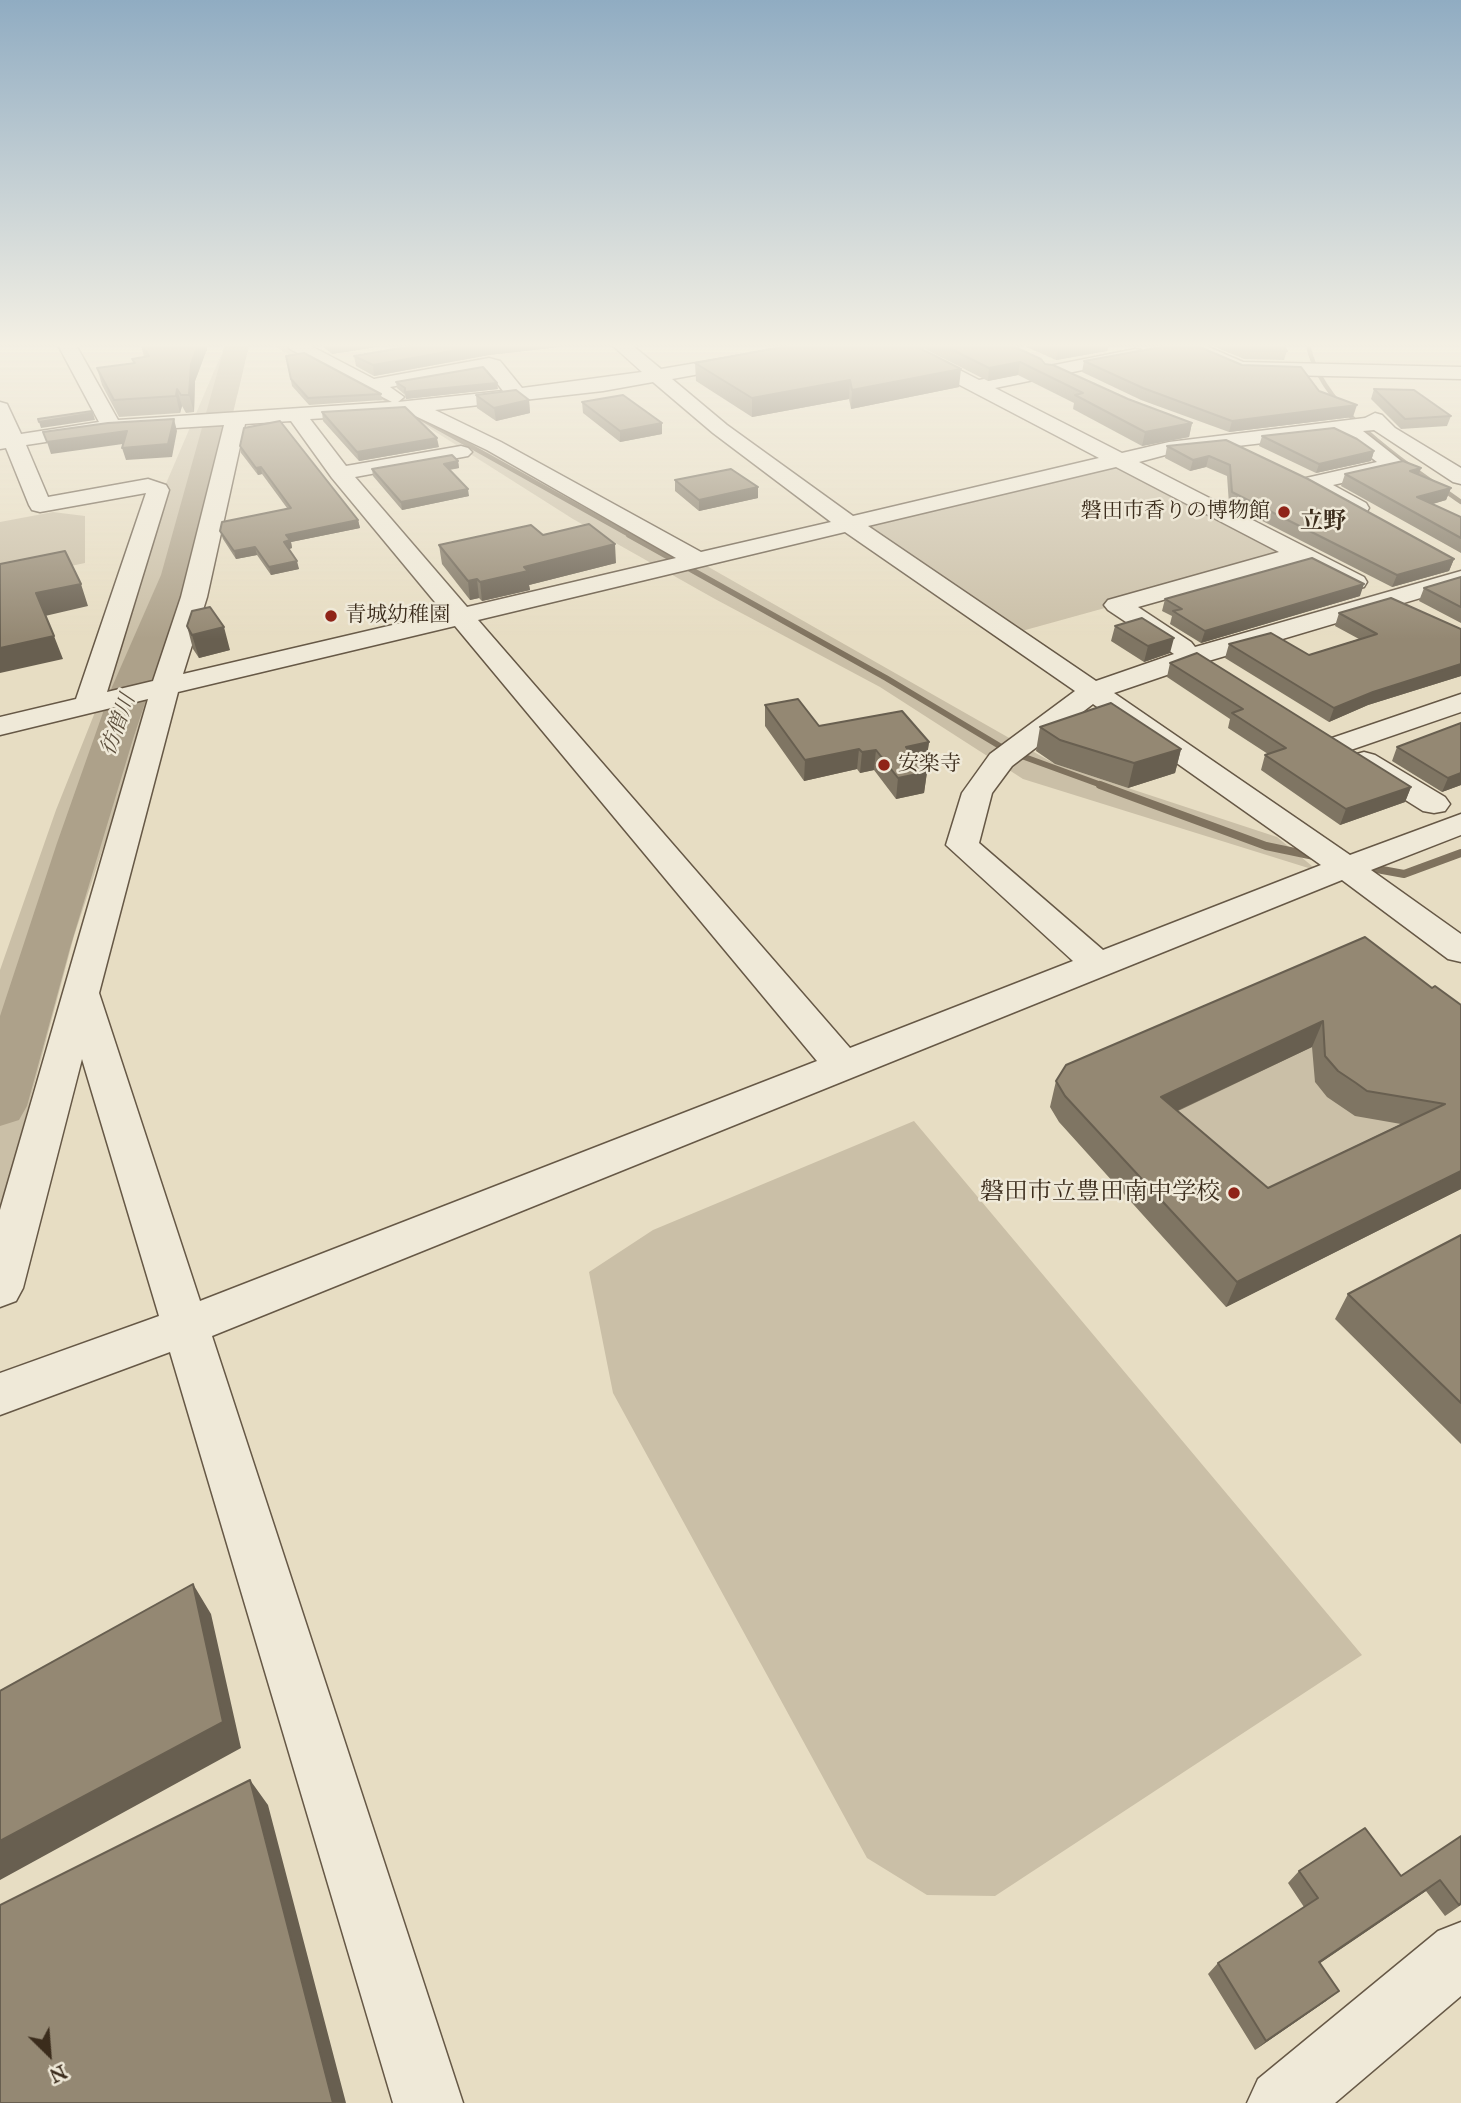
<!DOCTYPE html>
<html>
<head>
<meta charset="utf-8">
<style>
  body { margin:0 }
  #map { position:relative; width:1461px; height:2103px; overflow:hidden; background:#e7ddc3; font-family:"IM FELL Great Primer",serif }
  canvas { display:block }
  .north { position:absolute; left:14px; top:2019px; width:70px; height:70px; -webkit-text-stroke:5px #efe9d8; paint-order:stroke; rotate:155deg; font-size:19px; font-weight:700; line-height:28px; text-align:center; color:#3b2c1c }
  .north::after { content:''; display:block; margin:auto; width:24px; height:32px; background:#3b2c1c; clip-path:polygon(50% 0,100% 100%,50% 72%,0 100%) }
</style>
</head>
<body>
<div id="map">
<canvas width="1461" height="2103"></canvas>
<div class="north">N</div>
</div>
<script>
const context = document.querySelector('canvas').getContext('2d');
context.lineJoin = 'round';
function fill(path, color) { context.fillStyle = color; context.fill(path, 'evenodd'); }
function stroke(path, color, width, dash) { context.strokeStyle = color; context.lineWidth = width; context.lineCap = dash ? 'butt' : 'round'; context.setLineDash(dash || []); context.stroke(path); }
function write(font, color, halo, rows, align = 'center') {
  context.font = font + ' "IM FELL Great Primer","Noto Serif JP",serif'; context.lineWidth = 5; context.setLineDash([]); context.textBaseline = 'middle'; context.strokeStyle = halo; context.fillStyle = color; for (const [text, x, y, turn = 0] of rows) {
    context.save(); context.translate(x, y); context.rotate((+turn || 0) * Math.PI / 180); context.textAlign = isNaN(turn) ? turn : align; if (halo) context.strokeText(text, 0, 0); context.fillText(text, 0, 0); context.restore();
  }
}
fill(new Path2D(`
  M223,345H249L238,393L226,421L230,443L136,748L74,936L0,1212V970L56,810L111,672L141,542L224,348Z
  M272,345H305L317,351L596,503L1055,764L1277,837L1318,871L1023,779L880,687L715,599L573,519L412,417L333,380Z
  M1118,460L1300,554L1011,634L850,525Z
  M53,512L85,516V563L0,581V522Z
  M1326,1040L1432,1129L1257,1213L1153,1122Z
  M914,1121L1362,1655L995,1896L927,1895L867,1858L613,1393L589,1272L653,1230Z`), '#cabfa7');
stroke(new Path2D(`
  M1308,345C1322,412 1408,464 1461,502
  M373,392L401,407
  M413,414L633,537`), '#7f725e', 4.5);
stroke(new Path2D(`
  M629,535L886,678L1008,751L1104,786`), '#7f725e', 6);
stroke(new Path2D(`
  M1100,785L1266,846L1314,856
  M1366,867L1404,874L1461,853`), '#7f725e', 8);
fill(new Path2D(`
  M225,345H249L195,575L155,673L133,739L70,948L27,1106L19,1120L0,1126V1016L57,843L112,687L161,575Z`), '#ada18a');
const minor = new Path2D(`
  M58,345H76L118,420L392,402L290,349L287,345H309L374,379L489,358L500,361L522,388L642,372L612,345H632L661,369L802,345H841L832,350L672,379L727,425L853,516L1099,458L891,349L888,345H911L979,380L1135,349L1141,350L1144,354L1141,358L995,388L1122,453L1169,442L1365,418L1375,413L1382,415L1395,428L1461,468V484L1453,482L1374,430L1363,431L1405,464L1402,469L1333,485L1366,503L1369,508L1366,513L1358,515L1306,488L1303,483L1306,478L1377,462L1340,434L1169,454L1139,462L1364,577L1367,582L1364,587L1355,589L1346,587L1298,562L1138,607L1191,642L1195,647L1461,571V586L1205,662L1114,693L1350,855L1461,814V835L1371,870L1461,934V962L1448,959L1342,880L212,1336L463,2103H393L170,1352L0,1415V1373L159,1316L82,1059L23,1288L16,1301L0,1307V1210L148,699L0,735V717L76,699L146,493L40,512L32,510L29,505L6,448L0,449V402L7,404L21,434L99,422ZM487,370L503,391L398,402L404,397L390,387ZM653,382L713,433L831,522L701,552L501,442L435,410L603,391ZM409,413L487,450L676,558L467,607L355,477L468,456L472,452L468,448L461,446L346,466L310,419ZM291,421L332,478L444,613L183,674L207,597L245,424ZM224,425L181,597L153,681L107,692L169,490L166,485L148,479L48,497L26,445L111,432ZM1116,467L1279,552L1108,600L1104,605L1108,610L1174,654L1096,681L868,526ZM845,532L1075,691L990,754L962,793L946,845L1073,961L850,1048L478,620ZM455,626L817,1061L200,1301L99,993L178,692ZM1093,704L1321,865L1103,950L979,843L992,793L1012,766Z
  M1181,345H1204L1243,362L1461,367V379L1240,374L1184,349Z
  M1461,694V712L1339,754L1329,751L1324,745L1329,739Z
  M1364,752L1375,755L1445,797L1450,804L1445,811L1434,813L1423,811L1353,767L1349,761L1353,755Z
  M1461,1922V1996L1335,2103H1247L1258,2079L1438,1931Z`);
stroke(minor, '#665846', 3);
fill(minor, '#efe9d8');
fill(new Path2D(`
  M141,345H206L207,349L195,381L194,412L186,413L182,406L180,413L119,417L102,385L97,368L133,363L132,359L144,357Z
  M321,345H389L332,354Z
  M917,345H1010L1045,364L1128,399L1192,423L1189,437L1142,446L1073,409L1074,403L1018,375L988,381Z
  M1022,345H1109L1107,351L1056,360Z
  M1210,345H1282L1287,351L1284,360L1244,359Z
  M559,347L489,355L374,376L356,366L354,356Z
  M286,356L381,394L382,400L309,405L292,386Z
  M1084,361L1242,365L1319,391L1353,417L1229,432L1141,400L1082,372Z
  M695,363L959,387L851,409L849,399L752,417L696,381Z
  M396,382L498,389L406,399L405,395L397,388Z
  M1374,389L1451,416L1447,426L1401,429L1371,399Z
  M476,395L529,400L530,413L496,421L477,408Z
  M582,402L662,434L620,442L583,413Z
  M322,412L439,447L359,461L323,421Z
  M1262,436L1374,451L1371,461L1316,473L1259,446Z
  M1226,440L1454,559L1449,571L1392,587L1229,504L1227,476L1206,467L1190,471L1165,458L1167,446Z
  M240,446L358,520L360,528L291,542L292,548L289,549L299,569L271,575L257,555L236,559L223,539L220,531L287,508L262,474L258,475L241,453Z
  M458,461L459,468L450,470L469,496L402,510L373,476L372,469Z
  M1421,468L1418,474L1451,488L1446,500L1432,504L1461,517V553L1341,486L1345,474Z
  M675,480L758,487V498L699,511L675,491Z
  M543,535L616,563L529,585L530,590L482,601L479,598L470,600L442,564L439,545Z
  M1461,577V623L1419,601L1424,588Z
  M1360,596L1201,643L1170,624L1172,616L1162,611L1165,599Z
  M1339,613L1461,629V676L1368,705L1329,722L1225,658L1229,644L1309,655L1359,639L1335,626Z
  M187,626L230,650L199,658L193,649Z
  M1115,626L1170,653L1144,662L1111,641Z
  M1170,663L1411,787L1405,802L1340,825L1261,770L1265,755L1268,754L1228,728L1230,719L1167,677Z
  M765,705L819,726L929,742L926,763L920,764L927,772L924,793L896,799L874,770L860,773L857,769L804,781L765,726Z
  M1040,727L1181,749L1175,773L1128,788L1055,764L1036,751Z
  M1397,747L1461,785L1442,792L1392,761Z
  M1432,988L1461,1005V1189L1226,1307L1059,1122L1050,1107L1056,1081ZM1312,1047L1315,1082L1327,1097L1355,1116L1401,1124L1268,1188L1178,1111Z
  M1461,1235V1444L1335,1319L1348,1294Z
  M1461,1836V1905L1445,1916L1426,1891L1320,1963L1326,2001L1255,2050L1208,1974L1218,1963L1304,1907L1288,1883L1299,1871L1401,1876Z`), '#7f7563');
fill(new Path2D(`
  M198,345H206L207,349L195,381L194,412L189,395L191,364Z
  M331,345H389L332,354Z
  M487,345H559V347L489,355L374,376L373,365Z
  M1074,345H1109L1107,351L1056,360L1058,348Z
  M1020,362L1018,375L988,381L989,368Z
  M961,369L959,387L851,409L852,390Z
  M850,380L849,399L752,417V398Z
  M497,383L498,389L406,399L405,392Z
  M177,389L182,406L180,413L176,396Z
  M529,400L530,413L496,421L494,408Z
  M1357,405L1353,417L1229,432L1232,421Z
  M93,413L95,420L41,428L39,422Z
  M174,419L177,431L172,457L126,460L122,448Z
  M662,423V434L620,442V431Z
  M1192,423L1189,437L1142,446L1145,432Z
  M127,431L130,443L51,454L47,442Z
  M437,438L439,447L359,461L357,452Z
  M1374,451L1371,461L1316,473L1319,464Z
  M1209,456L1206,467L1190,471L1193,460Z
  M458,461L459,468L445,470L444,464Z
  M261,467L262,474L258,475L256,468Z
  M1421,468L1417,480L1410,471Z
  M758,487V498L699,511V500Z
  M1451,488L1446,500L1413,510L1417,497Z
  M468,489L469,496L402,510L401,502Z
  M358,520L360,528L291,542L292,548L286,550L284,542L286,535Z
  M615,544L616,563L529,585L530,590L482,601L480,582L524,567Z
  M255,547L257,555L236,559L234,551Z
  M1454,559L1449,571L1392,587L1397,575Z
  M297,561L299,569L271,575L269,567Z
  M477,579L479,598L470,600L468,581Z
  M81,584L88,606L45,616L36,593Z
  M1364,584L1360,596L1201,643L1205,631Z
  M224,627L230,650L199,658L192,635Z
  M54,636L63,659L0,673V648Z
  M1174,638L1170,653L1144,662L1148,646Z
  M1461,664V676L1368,705L1329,722L1334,708L1373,692Z
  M929,742L926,763L904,767L906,747Z
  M859,749L857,769L804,781L805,760Z
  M1181,749L1175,773L1128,788L1134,763Z
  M876,750L874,770L860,773L862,752Z
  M927,772L924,793L896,799L898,778Z
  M1461,773V785L1442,792L1448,778Z
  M1411,787L1405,802L1340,825L1346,809Z
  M1323,1021L1312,1047L1153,1122L1161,1097Z
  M1461,1171V1189L1226,1307L1237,1282Z
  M193,1584L211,1614L241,1748L0,1880V1841Z
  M250,1780L268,1805L346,2103H333Z
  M1440,1880L1426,1891L1307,1972L1319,1962Z
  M1339,1991L1326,2001L1255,2050L1266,2041Z`), '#685f50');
const building = new Path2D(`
  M142,345H198L191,364L189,395H181L177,389L176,396L114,400L97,368L135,363L132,359L149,356Z
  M419,345H487L373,365L354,356Z
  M793,345H914L961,369L852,390L850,380L752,398L695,363Z
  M943,345H1010L1041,359L1045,364L1053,365L1128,399L1192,423L1145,432L1075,395L1083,393L1020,362L989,368Z
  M1052,345H1074L1058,348Z
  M1172,345H1195L1242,365L1301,367L1319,391L1357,405L1232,421L1143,388L1084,361Z
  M1234,345H1282L1287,351L1246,350Z
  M304,353L381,394L308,398L291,379L286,356Z
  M483,367L497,383L405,392V388L396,382Z
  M1374,389L1414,390L1451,416L1405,419Z
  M516,390L529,400L494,408L476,395Z
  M623,395L662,423L620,431L582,402Z
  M405,407L437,438L357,452L322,412Z
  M92,411L93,413L39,422L38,419Z
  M174,419L168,444L122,448L127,431L47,442L43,432L108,423Z
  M280,421L358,520L286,535L290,540L284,542L297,561L269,567L255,547L234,551L220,531L222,522L291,508L261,467L256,468L240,446L244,428Z
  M1334,428L1357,439L1374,451L1319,464L1262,436Z
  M1226,440L1308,479L1454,559L1397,575L1232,492L1230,465L1209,456L1193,460L1167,446Z
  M452,455L458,461L444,464L468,489L401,502L372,469Z
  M1403,461L1421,468L1410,471L1451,488L1417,497L1461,517V538L1345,474Z
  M731,469L758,487L699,500L675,480Z
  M589,524L615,544L524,567L528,571L480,582L477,579L468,581L439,545L531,525L543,535Z
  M65,551L81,584L36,593L54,636L0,648V564Z
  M1312,558L1364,584L1205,631L1173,611L1182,609L1165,599Z
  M1461,577V607L1424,588Z
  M1391,598L1461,629V664L1373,692L1334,708L1229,644L1271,633L1309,655L1377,634L1339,613Z
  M210,607L224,627L192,635L187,626L192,611Z
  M1142,618L1174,638L1148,646L1115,626Z
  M1197,653L1411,787L1346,809L1265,755L1286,748L1232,713L1243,709L1170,663Z
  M798,699L819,726L902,711L929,742L906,747L927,772L898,778L876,750L862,752L859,749L805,760L765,705Z
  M1111,703L1181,749L1134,763L1060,740L1040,727Z
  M1461,723V773L1448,778L1397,747Z
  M1365,937L1432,988L1435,986L1461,1005V1171L1237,1282L1065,1096L1056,1081L1066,1065ZM1323,1021L1325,1056L1338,1071L1356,1083L1367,1091L1445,1104L1268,1188L1161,1097Z
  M1461,1235V1403L1348,1294Z
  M193,1584L223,1722L0,1841V1691Z
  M250,1780L333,2103H0V1905Z
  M1365,1828L1401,1876L1461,1836V1903L1459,1905L1440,1880L1319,1962L1339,1991L1266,2041L1218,1963L1318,1898L1299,1871Z`);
fill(building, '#948873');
stroke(building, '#685f50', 2);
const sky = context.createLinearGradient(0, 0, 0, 639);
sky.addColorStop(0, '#90acc2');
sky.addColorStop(0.54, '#f4f0e4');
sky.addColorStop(1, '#f4f0e400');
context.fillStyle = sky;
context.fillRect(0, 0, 1461, 639);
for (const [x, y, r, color] of [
  [1284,512,7,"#8f2418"],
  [331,616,7,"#8f2418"],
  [884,765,7,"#8f2418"],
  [1234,1193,7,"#8f2418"]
]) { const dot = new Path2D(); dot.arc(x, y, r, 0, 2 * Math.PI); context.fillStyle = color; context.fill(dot); stroke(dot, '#efe9d8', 2.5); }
write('21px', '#3b2c1c', '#efe9d8', [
  ["磐田市香りの博物館",1270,512,"right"],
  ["青城幼稚園",345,616],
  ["安楽寺",898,765]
], 'left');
write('italic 21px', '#5d4f3d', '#efe9d8', [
  ["彷僧川",119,725,-70]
]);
write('bold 23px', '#3b2c1c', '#efe9d8', [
  ["立野",1323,522]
]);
write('24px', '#3b2c1c', '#efe9d8', [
  ["磐田市立豊田南中学校",1220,1193]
], 'right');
</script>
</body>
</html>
